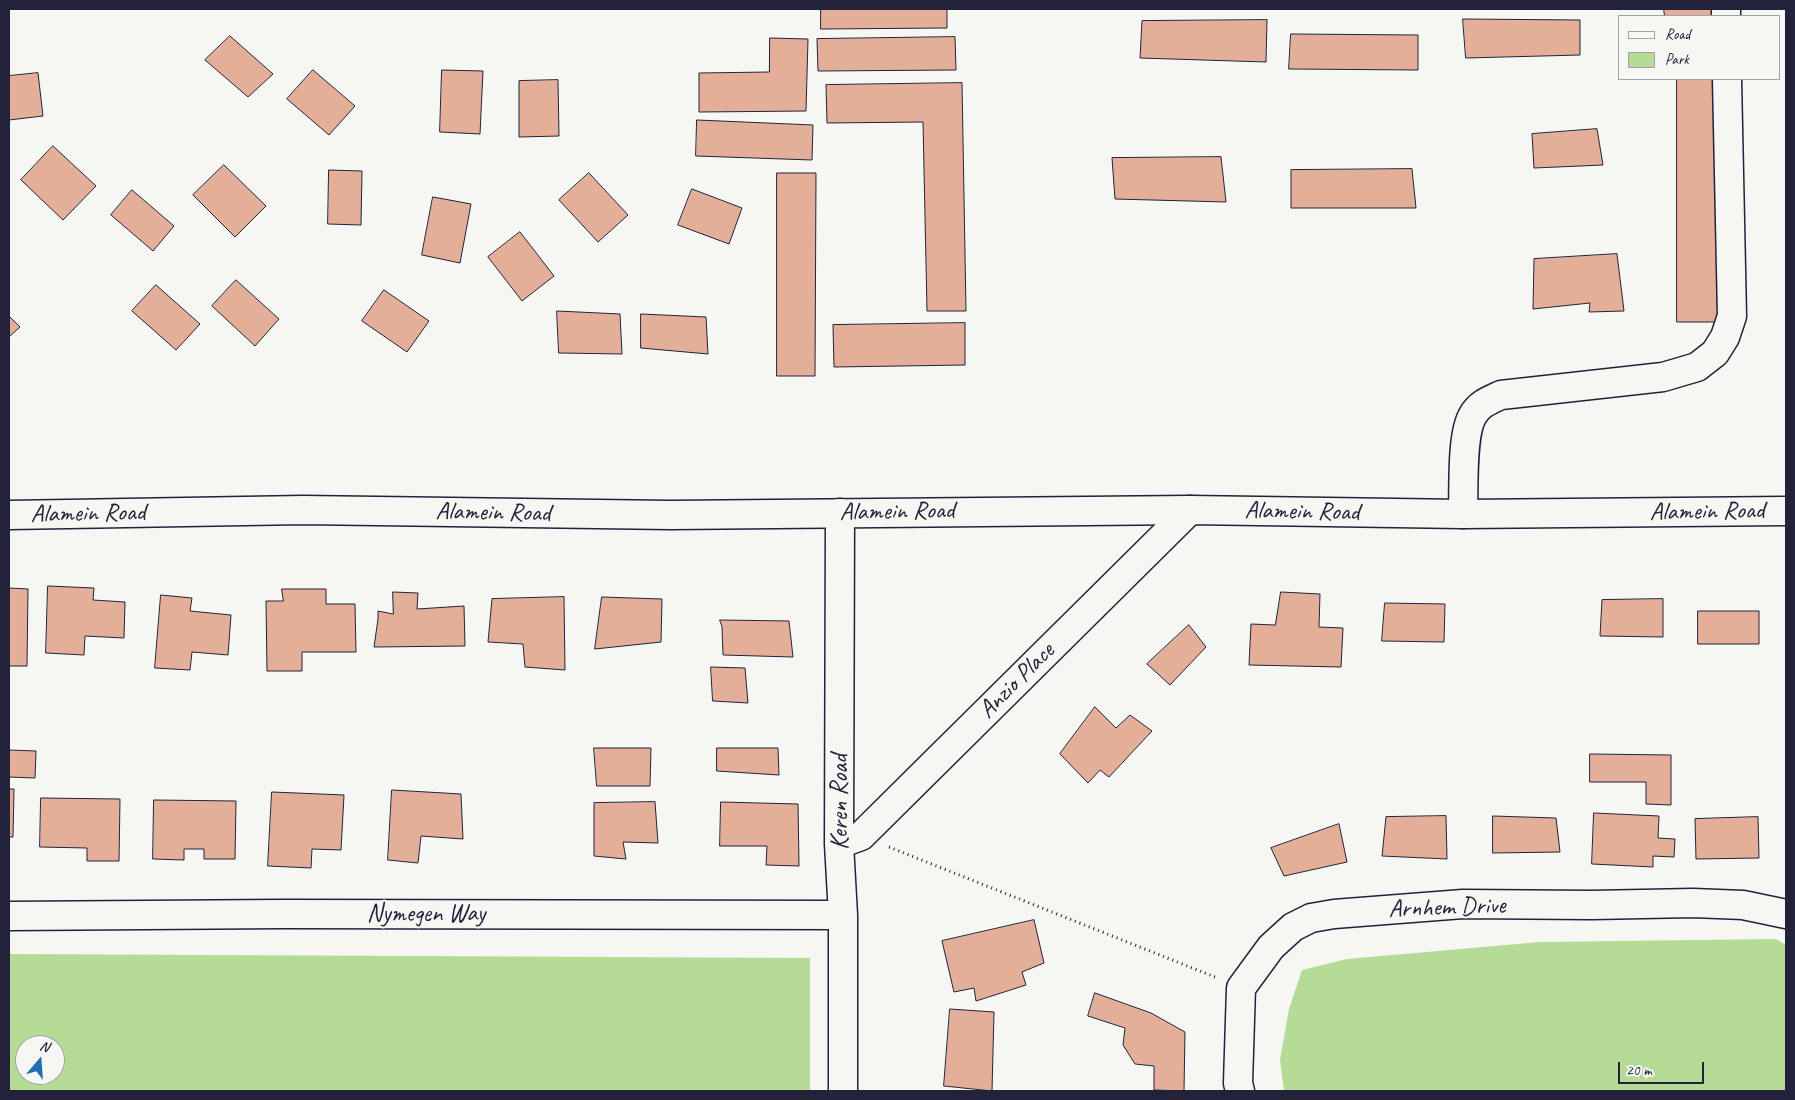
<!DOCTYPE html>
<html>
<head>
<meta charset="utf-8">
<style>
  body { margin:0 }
  #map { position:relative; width:1795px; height:1100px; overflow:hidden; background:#f6f6f2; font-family:Caveat,sans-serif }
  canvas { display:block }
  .frame { position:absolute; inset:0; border:10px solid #22223b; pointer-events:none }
  .legend { position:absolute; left:1618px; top:15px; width:162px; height:65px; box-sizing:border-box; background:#f6f6f2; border:1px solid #a1a1a9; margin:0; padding:6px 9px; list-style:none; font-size:15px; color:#22223b }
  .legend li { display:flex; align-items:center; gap:10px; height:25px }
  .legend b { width:25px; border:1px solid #a1a1a9 }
  .north { position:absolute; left:15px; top:1035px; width:50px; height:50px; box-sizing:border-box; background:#f6f6f2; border:1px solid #a1a1a9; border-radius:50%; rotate:18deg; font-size:14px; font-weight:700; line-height:20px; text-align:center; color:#22223b }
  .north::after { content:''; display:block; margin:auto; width:18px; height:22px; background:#1f6fb2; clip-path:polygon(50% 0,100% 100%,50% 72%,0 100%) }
  .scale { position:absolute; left:1618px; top:1062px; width:86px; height:22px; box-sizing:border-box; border:2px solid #22223b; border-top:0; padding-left:6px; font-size:15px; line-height:18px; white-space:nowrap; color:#22223b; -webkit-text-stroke:4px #f6f6f2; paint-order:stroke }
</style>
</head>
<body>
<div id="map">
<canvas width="1795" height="1100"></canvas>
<div class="frame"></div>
<ul class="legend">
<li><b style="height:6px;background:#f6f6f2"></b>Road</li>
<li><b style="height:14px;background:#b5db96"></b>Park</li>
</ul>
<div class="north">N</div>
<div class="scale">20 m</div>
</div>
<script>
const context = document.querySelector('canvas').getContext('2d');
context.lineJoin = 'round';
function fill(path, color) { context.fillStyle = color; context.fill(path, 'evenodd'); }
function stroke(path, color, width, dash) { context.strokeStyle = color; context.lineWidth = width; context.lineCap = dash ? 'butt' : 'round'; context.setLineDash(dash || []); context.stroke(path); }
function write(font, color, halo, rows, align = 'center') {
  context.font = font + ' Caveat,sans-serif'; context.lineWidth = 4; context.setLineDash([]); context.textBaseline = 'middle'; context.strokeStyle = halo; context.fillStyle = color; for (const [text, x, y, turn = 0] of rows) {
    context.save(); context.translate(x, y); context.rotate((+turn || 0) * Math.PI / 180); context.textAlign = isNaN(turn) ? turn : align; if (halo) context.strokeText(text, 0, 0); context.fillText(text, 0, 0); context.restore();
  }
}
fill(new Path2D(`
  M1776,939L1786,945V1091H1284L1280,1060L1289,1009L1302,970L1347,959L1540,942Z
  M9,954L810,958V1091H9ZM25,1045H55V1075H25Z`), '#b5db96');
const building = new Path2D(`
  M821,9H947V28L821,29Z
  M1664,9H1715L1716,16H1665Z
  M1463,19L1580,20V55L1466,58Z
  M1267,20L1266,62L1140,58L1142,21Z
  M1291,34L1418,35V70L1289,69Z
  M230,36L273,74L248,97L205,60Z
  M955,37L956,70L818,71L817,39Z
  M770,38L808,39L806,111L699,112V73L769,72Z
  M313,70L355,106L329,135L287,99Z
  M442,70L483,71L480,134L440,132Z
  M38,73L43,116L9,120V76Z
  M1677,79H1721V322H1677Z
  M558,80L559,136L519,137V81Z
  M962,83L966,311H927L923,122L827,123L826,85Z
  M697,120L813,125L812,160L696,156Z
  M1597,129L1603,165L1534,168L1532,134Z
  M53,146L96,186L63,220L21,180Z
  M1221,157L1226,202L1115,199L1112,158Z
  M224,165L266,206L235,237L193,195Z
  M1412,169L1416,208H1291V170Z
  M329,170L362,171L361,225L328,224Z
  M589,173L628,215L598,242L559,200Z
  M777,173H816L815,376H777Z
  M692,189L742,208L729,244L678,225Z
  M132,190L174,226L153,251L111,215Z
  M433,197L471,204L460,263L422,255Z
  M520,232L554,276L522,301L488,257Z
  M1617,254L1624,311L1589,312L1590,303L1533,309L1534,259Z
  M236,280L279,319L255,346L212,306Z
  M156,285L200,324L176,350L132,311Z
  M384,290L429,321L407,352L362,321Z
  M557,311L620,314L622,354L559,353Z
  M641,314L706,317L708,354L641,348Z
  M9,316L20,327L9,337Z
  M965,323V365L834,367L833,325Z
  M48,586L94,588L93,600L125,602L124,638L85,636L84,655L46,653Z
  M9,588L28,589L27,666H9Z
  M282,589H326V604H355L356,652H302V671H267L266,601H283Z
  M393,592L418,593L417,609L464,606L465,646L374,647L378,619V611L393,614Z
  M1281,592L1320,594L1319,627L1343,628L1341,667L1249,665L1251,624L1275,625Z
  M161,595L192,598L190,611L231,615L228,655L192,652L190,670L155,668Z
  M564,597L565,670L525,667L523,644L488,642L492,599Z
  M602,597L662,599L661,642L595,649Z
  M1663,599V637L1600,636L1602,600Z
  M1385,603L1445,604L1444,642L1382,641Z
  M1698,611H1759V644H1698Z
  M720,620L789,621L793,657L723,655L722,627Z
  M1189,625L1206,647L1170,685L1147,664Z
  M711,667L745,668L748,703L713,701Z
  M1095,707L1116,728L1130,715L1152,731L1109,777L1100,770L1088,783L1060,754Z
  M594,748H651L650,786H597Z
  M717,748H778L779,775L717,771Z
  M9,750L36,751L35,778L9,777Z
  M1590,754L1671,755V805L1646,804V782H1590Z
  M9,789H14L13,837H9Z
  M392,790L461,794L463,839L421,836L418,863L388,860Z
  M272,792L344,795L341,850L312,849L311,868L268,866Z
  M41,798L120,799L119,861H87V848L40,847Z
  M154,800L236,801L235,859H204V849H184V860L153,859Z
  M655,802L658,843L623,842L626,859L594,856V803Z
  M721,802L798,804L799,866L766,865L767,846H720Z
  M1594,813L1659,816L1658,838L1675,839L1674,857L1653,856V867L1592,864Z
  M1446,816L1447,859L1382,856L1386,817Z
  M1493,816L1556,818L1560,852L1493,853Z
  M1758,817L1759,858L1696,859L1695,819Z
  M1339,824L1347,862L1284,876L1271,848Z
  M1034,920L1044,963L1022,972L1026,985L976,1001L974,988L954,992L942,941Z
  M1095,993L1151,1013L1185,1032L1184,1091L1154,1090V1066L1135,1064L1123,1045L1125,1028L1088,1016Z
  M950,1009L994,1012L992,1091L944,1086Z`);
fill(building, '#e4af99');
stroke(building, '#22223b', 1);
const street = new Path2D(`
  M1726,9V16
  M840,513L839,844L843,915V1091
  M1463,514C1464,490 1461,434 1473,415C1479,404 1490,400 1501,395L1663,377L1697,367L1715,353L1725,337L1732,316L1727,79
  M839,844L861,836L1190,510
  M9,916L282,914L843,915
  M1240,1091L1238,1083L1241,988L1271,947L1293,927L1311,918L1334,914L1463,904L1592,905L1693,903L1743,905L1786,914`);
const secondary = new Path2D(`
  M9,515L303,510L671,515L1190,510L1463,514L1786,511`);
stroke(street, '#22223b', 31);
stroke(secondary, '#22223b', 31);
stroke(new Path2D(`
  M889,847L1215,977`), '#22223b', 3, [1, 4]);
stroke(street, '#f6f6f2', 28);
stroke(secondary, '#f6f6f2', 28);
write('25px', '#22223b', '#f6f6f2', [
  ["Alamein Road",897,512,-1],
  ["Alamein Road",1302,512,1],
  ["Alamein Road",1707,512,-1],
  ["Alamein Road",493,513,1],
  ["Alamein Road",88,514,-1],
  ["Anzio Place",1017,681,-45],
  ["Keren Road",840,802,-90],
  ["Arnhem Drive",1447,908,-2],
  ["Nymegen Way",426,914]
]);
</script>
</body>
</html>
